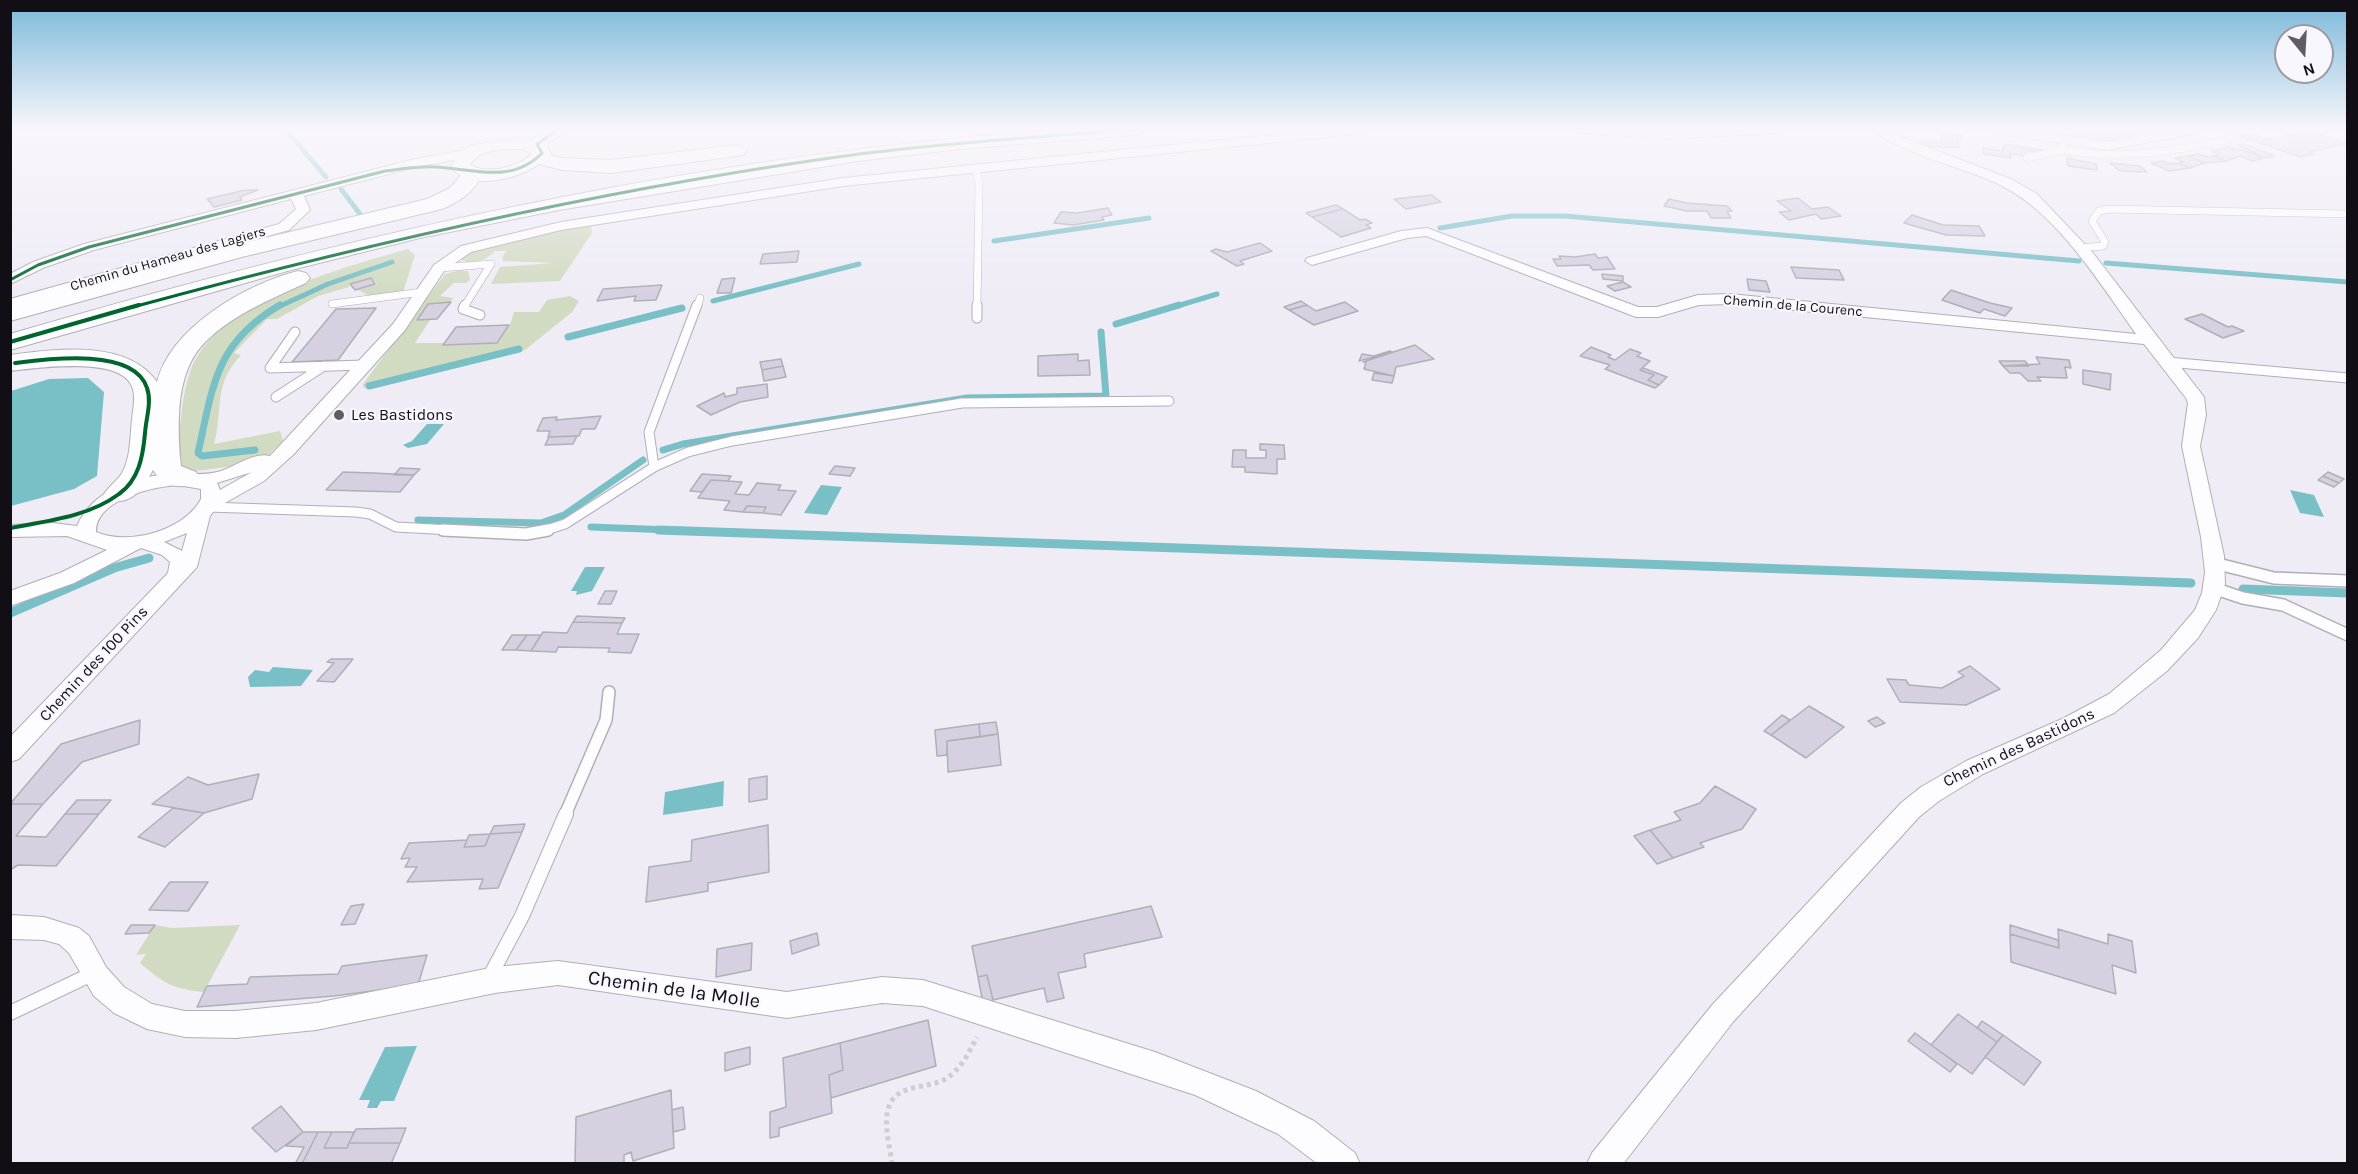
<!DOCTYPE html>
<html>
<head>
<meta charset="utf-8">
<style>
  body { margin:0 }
  #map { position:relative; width:2358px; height:1174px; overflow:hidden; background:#efecf6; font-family:Karla,sans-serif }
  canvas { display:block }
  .frame { position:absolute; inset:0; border:12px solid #110f15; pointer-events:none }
  .north { position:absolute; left:2274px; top:24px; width:60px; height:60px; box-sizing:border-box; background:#f9f7fe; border:2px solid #9c9aa1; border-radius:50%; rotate:162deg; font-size:16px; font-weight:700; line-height:24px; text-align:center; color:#110f15 }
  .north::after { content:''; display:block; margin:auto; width:21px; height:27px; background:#5f5c64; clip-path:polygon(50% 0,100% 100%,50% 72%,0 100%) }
</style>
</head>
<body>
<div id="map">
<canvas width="2358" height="1174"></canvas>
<div class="frame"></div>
<div class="north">N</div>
</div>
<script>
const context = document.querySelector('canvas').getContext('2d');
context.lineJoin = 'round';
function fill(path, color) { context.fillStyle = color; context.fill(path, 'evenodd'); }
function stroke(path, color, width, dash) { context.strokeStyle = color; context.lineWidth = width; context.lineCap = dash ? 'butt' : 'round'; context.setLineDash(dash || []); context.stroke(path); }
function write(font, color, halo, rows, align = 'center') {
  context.font = font + ' Karla,sans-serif'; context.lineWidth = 4.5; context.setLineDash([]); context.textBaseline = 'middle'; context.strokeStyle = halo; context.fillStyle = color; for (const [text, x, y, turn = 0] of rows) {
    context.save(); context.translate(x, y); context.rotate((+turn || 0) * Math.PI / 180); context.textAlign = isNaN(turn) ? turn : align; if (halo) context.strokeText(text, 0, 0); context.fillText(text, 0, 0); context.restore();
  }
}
fill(new Path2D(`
  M591,225L592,233L560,281L491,284L500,267L553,263L503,261L502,258L506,251H495C486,260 472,267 460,259C488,235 555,231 591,225Z
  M408,249L415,255L403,292L373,298L358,290L377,284L372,278L349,284V287L318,296L277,319H267L234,353L241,355C212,386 224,408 214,444L280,431L283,441L267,456L234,466L196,471L178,464L176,454C181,428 181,397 190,372C214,302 344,267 408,249Z
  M460,270L468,271L470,280L466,283H454L440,296L453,298L450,302L428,304L416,320H430L415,343H498L510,325L514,312H539L547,300L570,296L579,301L572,312L525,350L363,388V384L445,274Z
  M155,925L172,928L240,925L204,992C173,989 163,983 140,963L146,954L136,955Z`), '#d1dbc2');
fill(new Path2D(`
  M88,378L104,392L97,476L74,489L11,506V391L49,379Z
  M427,424H444L427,444L408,448L403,445L412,441Z
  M821,485L842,487L827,515L804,513Z
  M2290,490L2314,495L2324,517L2300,513Z
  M585,567H605L592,591L576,595L577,591H571Z
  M273,667L313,670L301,686L250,687L248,677L255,670L269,672Z
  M724,781L723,806L663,815L665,792Z
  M417,1046L394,1101H381L377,1108H367L370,1100H359L385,1047Z`), '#79bfc6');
stroke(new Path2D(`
  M285,129L326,177
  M341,189L360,214
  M1440,228L1512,216H1565L2079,261
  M994,241L1149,218
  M2106,263L2348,282
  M713,301L859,264
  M278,307L328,284L392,262
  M1174,307L1217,294`), '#79bfc6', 5);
stroke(new Path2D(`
  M1116,324L1179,305
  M568,337L682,308
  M369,386L519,349
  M255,450L202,456L198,453C213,386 215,343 280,305
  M663,450L683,444L967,398L1106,396L1101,332
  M418,520L541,523L564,515L643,460
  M591,527L697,531`), '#79bfc6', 7);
stroke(new Path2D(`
  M658,530L2191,583
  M2243,589L2348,593
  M10,613L114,568L149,558`), '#79bfc6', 9);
const building = new Path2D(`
  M2108,129L2134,136L2105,142L2031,130Z
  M2308,130L2346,144L2308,152L2314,154L2301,157L2239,136L2250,133L2264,139L2279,138Z
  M1941,132L1962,136L1961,141H1957L1960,147H1924L1922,140L1943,143L1940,137Z
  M2004,144L2042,150L2041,153L2026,150L2025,156L2010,154L2011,158L1984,154L1983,148L2003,151Z
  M2244,144L2275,156L2264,158L2238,145Z
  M2228,147L2245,151L2264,158L2252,161L2241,156L2226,161L2213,156L2219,155L2211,151Z
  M2199,154L2207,157L2213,156L2226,161L2205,163L2187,156Z
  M2187,156L2205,163L2190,168L2178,163L2184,162L2175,158Z
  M2067,158L2096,164L2097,170L2068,166Z
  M2163,161L2171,164L2178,163L2190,168L2169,171L2151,163Z
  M2110,163L2140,166L2147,172L2120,171Z
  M245,190H258L240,197L242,200L214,207L207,199Z
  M1432,195L1441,202L1406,209L1394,199Z
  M1798,198L1812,209L1828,207L1841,216L1821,219L1816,214L1789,220L1779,212L1791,211L1777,201Z
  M1669,199L1687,203L1727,206L1732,211H1727L1731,218H1711L1707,211H1687L1664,206Z
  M1336,205L1343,209L1312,217L1306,213Z
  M1108,208L1112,215L1102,217L1104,220L1073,225L1054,223L1061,212L1077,213Z
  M1343,209L1360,220L1365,219L1372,223L1366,225L1371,228L1341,237L1312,217Z
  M1912,215L1943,225L1979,226L1985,236L1946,235L1904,223Z
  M1260,243L1272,251L1240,261L1244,264L1237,266L1211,251L1216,249L1227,252Z
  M799,251L797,262L760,264L763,254Z
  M1595,254L1598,258L1607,257L1615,269L1593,270L1589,265L1557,266L1553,259H1561L1559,256L1575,257Z
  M1791,267L1839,270L1844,280L1796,278Z
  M1602,274L1623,276V281L1603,279Z
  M371,278L375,284L355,290L350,284Z
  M735,278L731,293H717L722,279Z
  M1747,279L1766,281L1770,292L1749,290Z
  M1623,282L1631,287L1615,291L1607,286Z
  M662,285L656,300L634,301L636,296L597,301L603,289Z
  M1951,290L1990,303L2012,308L2005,316L1984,309L1980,313L1942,300Z
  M1301,301L1307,305L1289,310L1284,307Z
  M451,302L437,319L417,320L428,304Z
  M1345,302L1358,311L1314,325L1289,310L1307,305L1316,311Z
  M376,308L338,360L292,362L336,309Z
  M2202,314L2228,327L2232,326L2244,331L2223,338L2185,319Z
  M509,325L497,343L443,345L456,327Z
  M1415,345L1434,359L1396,367L1394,376L1364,369L1366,362H1363Z
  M1591,347L1611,355L1608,357L1615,360L1630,349L1641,353L1637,356L1650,361L1640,370L1654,375L1648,380L1659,385L1655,388L1605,369L1610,365L1580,356Z
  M1390,351L1392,352L1359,361L1362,354L1374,356Z
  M1078,354V361L1089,360L1090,375L1038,376V356Z
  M2036,357L2069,360L2071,368L2065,367L2067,378L2037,377L2041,381H2028L2020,373H2010L2003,366L2040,364Z
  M781,359L783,366L762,370L760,362Z
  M1999,361H2025L2029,366H2003Z
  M783,366L786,377L764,381L762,370Z
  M1643,368L1667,377L1659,385L1648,380L1654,375L1640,370Z
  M2083,370L2111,374L2110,390L2083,384Z
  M1374,373L1394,376L1392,383L1372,380Z
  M767,384L768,397L740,402L711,415L697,406L724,393L725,397L737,394V388Z
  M601,416L595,429H582L579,436L548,437L550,431H537L543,418L557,417L556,420Z
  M577,436L573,444L545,445L549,437Z
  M1260,444L1284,445L1285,459H1277V474L1245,472V467H1232L1233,450H1246V458H1266V450H1260Z
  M835,466L855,468L850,476L829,474Z
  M400,468L420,469L414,475H394Z
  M343,472L373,473L414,475L400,492L326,490Z
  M2328,472L2344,479L2339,483L2323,476Z
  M702,474L731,476L728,481L711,480L702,492L690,491Z
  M2323,476L2339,483L2334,487L2318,480Z
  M711,480L742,482L735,494L749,495L757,483L781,485L778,490L796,491L781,515L763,513L766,507L747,506L743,512L724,510L730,501L698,498Z
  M747,506L766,507L763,513L743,512Z
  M605,591H617L611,604H598Z
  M577,616L625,618L622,623L573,622Z
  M573,622L622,623L617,634H639L631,653L608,652L610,648L558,647L556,652L531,651L543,632L567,633Z
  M512,635H527L516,650H502Z
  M527,635H541L531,651L516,650Z
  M331,659H353L334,682L317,681L334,663L327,662Z
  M1970,666L2000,689L1966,705L1900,702L1887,679L1906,680L1909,685L1942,688L1964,676L1958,672Z
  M1809,706L1844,727L1806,758L1771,735Z
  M1782,715L1790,720L1771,735L1764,731Z
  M1877,717L1885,723L1875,727L1868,721Z
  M140,720L139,744L82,762L43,804H10L61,744Z
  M996,722L998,734L980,737L979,724Z
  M979,724L980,737L947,741V755L937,756L935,730Z
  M998,734L1001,765L948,772L947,741Z
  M259,774L252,799L204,813L152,804L188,777L208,785Z
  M767,776V799L749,802V779Z
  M1715,786L1756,809L1742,829L1700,843L1704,847L1673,858L1650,830L1681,820L1674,812L1700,803Z
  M77,800H111L99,814H65Z
  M10,804H43L16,836L46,837L65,814H99L56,866L18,865L10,870Z
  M173,808L204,813L165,847L138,837Z
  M525,824L522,832L490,834L494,826Z
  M768,825L769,872L708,883V891L646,902L649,867L691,861L692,840Z
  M1650,830L1673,858L1657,864L1634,836Z
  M522,832L498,888L479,889L483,879L407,882L417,867H405L410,858L401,859L409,843L467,840L464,847L485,846L490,834Z
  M490,834L485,846L464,847L469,835Z
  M170,882H208L188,911L149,910Z
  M364,904L355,924L341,925L351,906Z
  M1151,906L1162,937L1084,954L1086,967L1058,973L1064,998L1047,1002L1044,988L993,1000L987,975L978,977L972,946Z
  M131,925H155L149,933L125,934Z
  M2010,925L2058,940L2059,948L2010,934Z
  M2058,929L2108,944V934L2132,941L2136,973L2112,965L2116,994L2011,962L2010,934L2059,948Z
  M817,933L819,945L792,954L790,941Z
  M752,943L751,970L716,977L717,949Z
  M427,955L418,985L334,996L197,1007L207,986L247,984L250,977L338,974L342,966Z
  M987,975L993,1000L983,1003L978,977Z
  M1958,1014L1997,1042L1972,1074L1931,1045Z
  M928,1020L936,1066L831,1098L829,1075L843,1070L840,1043Z
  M1982,1021L2003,1035L1997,1042L1977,1028Z
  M1915,1033L1957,1064L1950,1072L1908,1041Z
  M2003,1035L2041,1062L2024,1085L1985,1057Z
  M840,1043L843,1070L829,1075L832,1113L779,1128V1136L770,1138V1112L786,1107L783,1058Z
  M750,1047V1064L725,1071V1053Z
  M671,1090L674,1148L633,1161L631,1152L624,1155V1164H575L576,1117Z
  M281,1106L303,1132L276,1152L252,1128Z
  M683,1107L685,1129L673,1132L672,1110Z
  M406,1128L400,1143H349L356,1129Z
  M303,1132H318L302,1164H295L304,1147L286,1146Z
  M318,1132H332L324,1148H347L349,1143H400L391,1164H302Z
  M332,1132H354L347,1148H324Z`);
fill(building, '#d6d0e1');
stroke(building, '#b0aeb6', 1.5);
const serviceFar3 = new Path2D(`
  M2064,140L2062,150C2123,160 2171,152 2230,139
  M2027,158L2062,150
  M976,168L979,184L977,307
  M2080,248L2103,246L2105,242L2092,221L2099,211L2109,209L2348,214
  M439,268L491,264L464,307
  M332,304L422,292
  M697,307L700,298`);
const serviceFar2 = new Path2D(`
  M465,305L463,309L480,315
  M977,318V305
  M295,332L270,368L364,365
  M2167,362L2348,378
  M276,397L324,366
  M654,467L649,432L697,305
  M208,507L356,512L370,514L396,527L471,531
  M543,531L565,524L654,467L688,452L732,441L962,403L1169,401`);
const serviceFar1 = new Path2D(`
  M443,530L526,534L548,530
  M2214,563L2274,578L2348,581
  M2213,588L2243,598L2283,605L2348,635
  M565,815L606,720L609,692`);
const service = new Path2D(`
  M489,978L522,916L566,814
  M10,1013L94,973`);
const minor = new Path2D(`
  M1329,129H1373L1367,133L843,186L561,230L471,252L444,271L405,330L294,454L264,481L216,508L210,516L197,567L19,759L10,762V737L168,573L170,562L162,555L141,548L74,583L10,606V591L60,573L107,550L67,536L10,537V525L53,523L77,526C93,489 137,475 175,474C191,473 205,476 221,471C236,466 254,452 270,456L393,324L434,265L461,246L561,222L843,178ZM252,472L250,473L220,490L217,483ZM178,485L201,489V499C184,531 128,546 96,532C96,499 152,487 178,485ZM187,533L182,551L164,542Z
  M1576,129H1787L1781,133L1666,139L1582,133Z
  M1873,129H1888L1901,137L2011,179L2037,194L2093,253L2204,397L2206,415L2200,446L2224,556L2225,584L2216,610L2198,638L2167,671L2114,713L1983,774L1939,801L1919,817L1733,1022L1623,1164H1587L1592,1153L1713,1004L1901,803L1921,787L1966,761L2062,719L2109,694L2161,650L2195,610L2202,593L2205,572L2201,537L2182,446L2188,403L2186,398L2144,344L1730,304L1699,305L1658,317H1636L1426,236L1407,238L1312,265L1305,261L1307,258L1401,231L1427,228L1638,307H1657L1698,295L1730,294L2136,334C2101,285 2057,213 2002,186C1971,169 1895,153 1873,129Z
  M1986,129H2019L2108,142L2177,129H2203L2197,133L2108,150L1992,133Z
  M471,149L476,150V156L416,167L304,196L310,210L289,230L10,309V299L279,224L296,209L291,199L94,250L43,268L10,284V274L33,262L84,244L415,159Z
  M10,915L44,917L79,928L89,936L106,967L124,987L152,1004L185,1011H236L316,1003L495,967L558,961L787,992L882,977L923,980L1155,1052L1256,1091L1314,1121L1355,1153L1360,1164H1318L1278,1134L1195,1095L923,1006L882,1003L787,1018L558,985L495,993L316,1030L236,1038L185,1037L147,1029L114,1013L94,996L69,953L59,944L44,940L10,939Z`);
const secondary = new Path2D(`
  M546,129H568L548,144L547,148L551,153C535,176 470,195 451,167L456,156L470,146L506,139L532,140ZM522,149L532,154C518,167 488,175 470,165C479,148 505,149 522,149Z`);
const trunk = new Path2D(`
  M1061,129H1147L1137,135L960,149L858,161L559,210L420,238L291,270L10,350V334C358,232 699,156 1061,129Z
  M737,145L744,147L747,151L744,155L611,173L562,170L532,162L529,158L532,154L539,152L562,158L611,160Z
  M473,167L480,169L483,173C474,192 461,201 442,209L242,257L10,321V306L227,247L427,199L450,188L466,169Z
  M298,271L306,273L310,278L306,283C269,300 206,325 189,366C177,393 178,428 180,457L181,466L196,472L200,478L196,484C178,489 163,486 153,470C143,489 131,506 108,500L104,494C109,486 117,481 122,473C131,457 130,437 132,419C133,408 137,393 130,383C114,357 37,368 10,371V355C56,349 127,339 157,382C171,327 246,284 298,271Z`);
stroke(serviceFar3, '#b1afb6', 8);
stroke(serviceFar2, '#b1afb6', 11);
stroke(serviceFar1, '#b1afb6', 14);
stroke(service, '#b1afb6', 16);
stroke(minor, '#b1afb6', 2);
stroke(secondary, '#b1afb6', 2);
stroke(trunk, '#b1afb6', 2);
stroke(new Path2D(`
  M892,1164C890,1146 882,1121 890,1104C899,1083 931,1089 947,1078C962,1068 969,1052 977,1037`), '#cfcdd1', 5, [4, 4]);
stroke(serviceFar3, '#fdfcfe', 7);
stroke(serviceFar2, '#fdfcfe', 9);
stroke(serviceFar1, '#fdfcfe', 11);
stroke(service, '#fdfcfe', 14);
fill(minor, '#fdfcfe');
fill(secondary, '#fdfcfe');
fill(trunk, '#fdfcfe');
stroke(new Path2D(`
  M10,280L38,265L89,247L385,171C402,169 419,166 436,167C475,169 512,184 542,153L537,144L559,129
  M133,307C372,242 614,187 859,154C951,142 1043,137 1135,129`), '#00652d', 3);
stroke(new Path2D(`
  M10,342L139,305
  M10,528C47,521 88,517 119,494C139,480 143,456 145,433C146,418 152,402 147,388C134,347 47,359 15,363`), '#00652d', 4);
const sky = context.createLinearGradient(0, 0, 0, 294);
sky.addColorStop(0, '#7bb8da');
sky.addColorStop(0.44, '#f8f6fb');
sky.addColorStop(1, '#f8f6fb00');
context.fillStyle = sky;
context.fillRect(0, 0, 2358, 294);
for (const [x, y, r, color] of [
  [339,415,6,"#5f5c64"]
]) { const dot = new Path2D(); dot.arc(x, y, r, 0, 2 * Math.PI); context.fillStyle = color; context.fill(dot); stroke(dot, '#f9f7fe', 2); }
write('14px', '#110f15', '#f9f7fe', [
  ["Chemin du Hameau des Lagiers",168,259,-16],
  ["Chemin de la Courenc",1793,306,5]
]);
write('16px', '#110f15', '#f9f7fe', [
  ["Les Bastidons",351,415]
], 'left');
write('16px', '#110f15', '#f9f7fe', [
  ["Chemin des 100 Pins",94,664,-47],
  ["Chemin des Bastidons",2019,748,-25]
]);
write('20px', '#110f15', '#f9f7fe', [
  ["Chemin de la Molle",674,990,8]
]);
</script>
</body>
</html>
